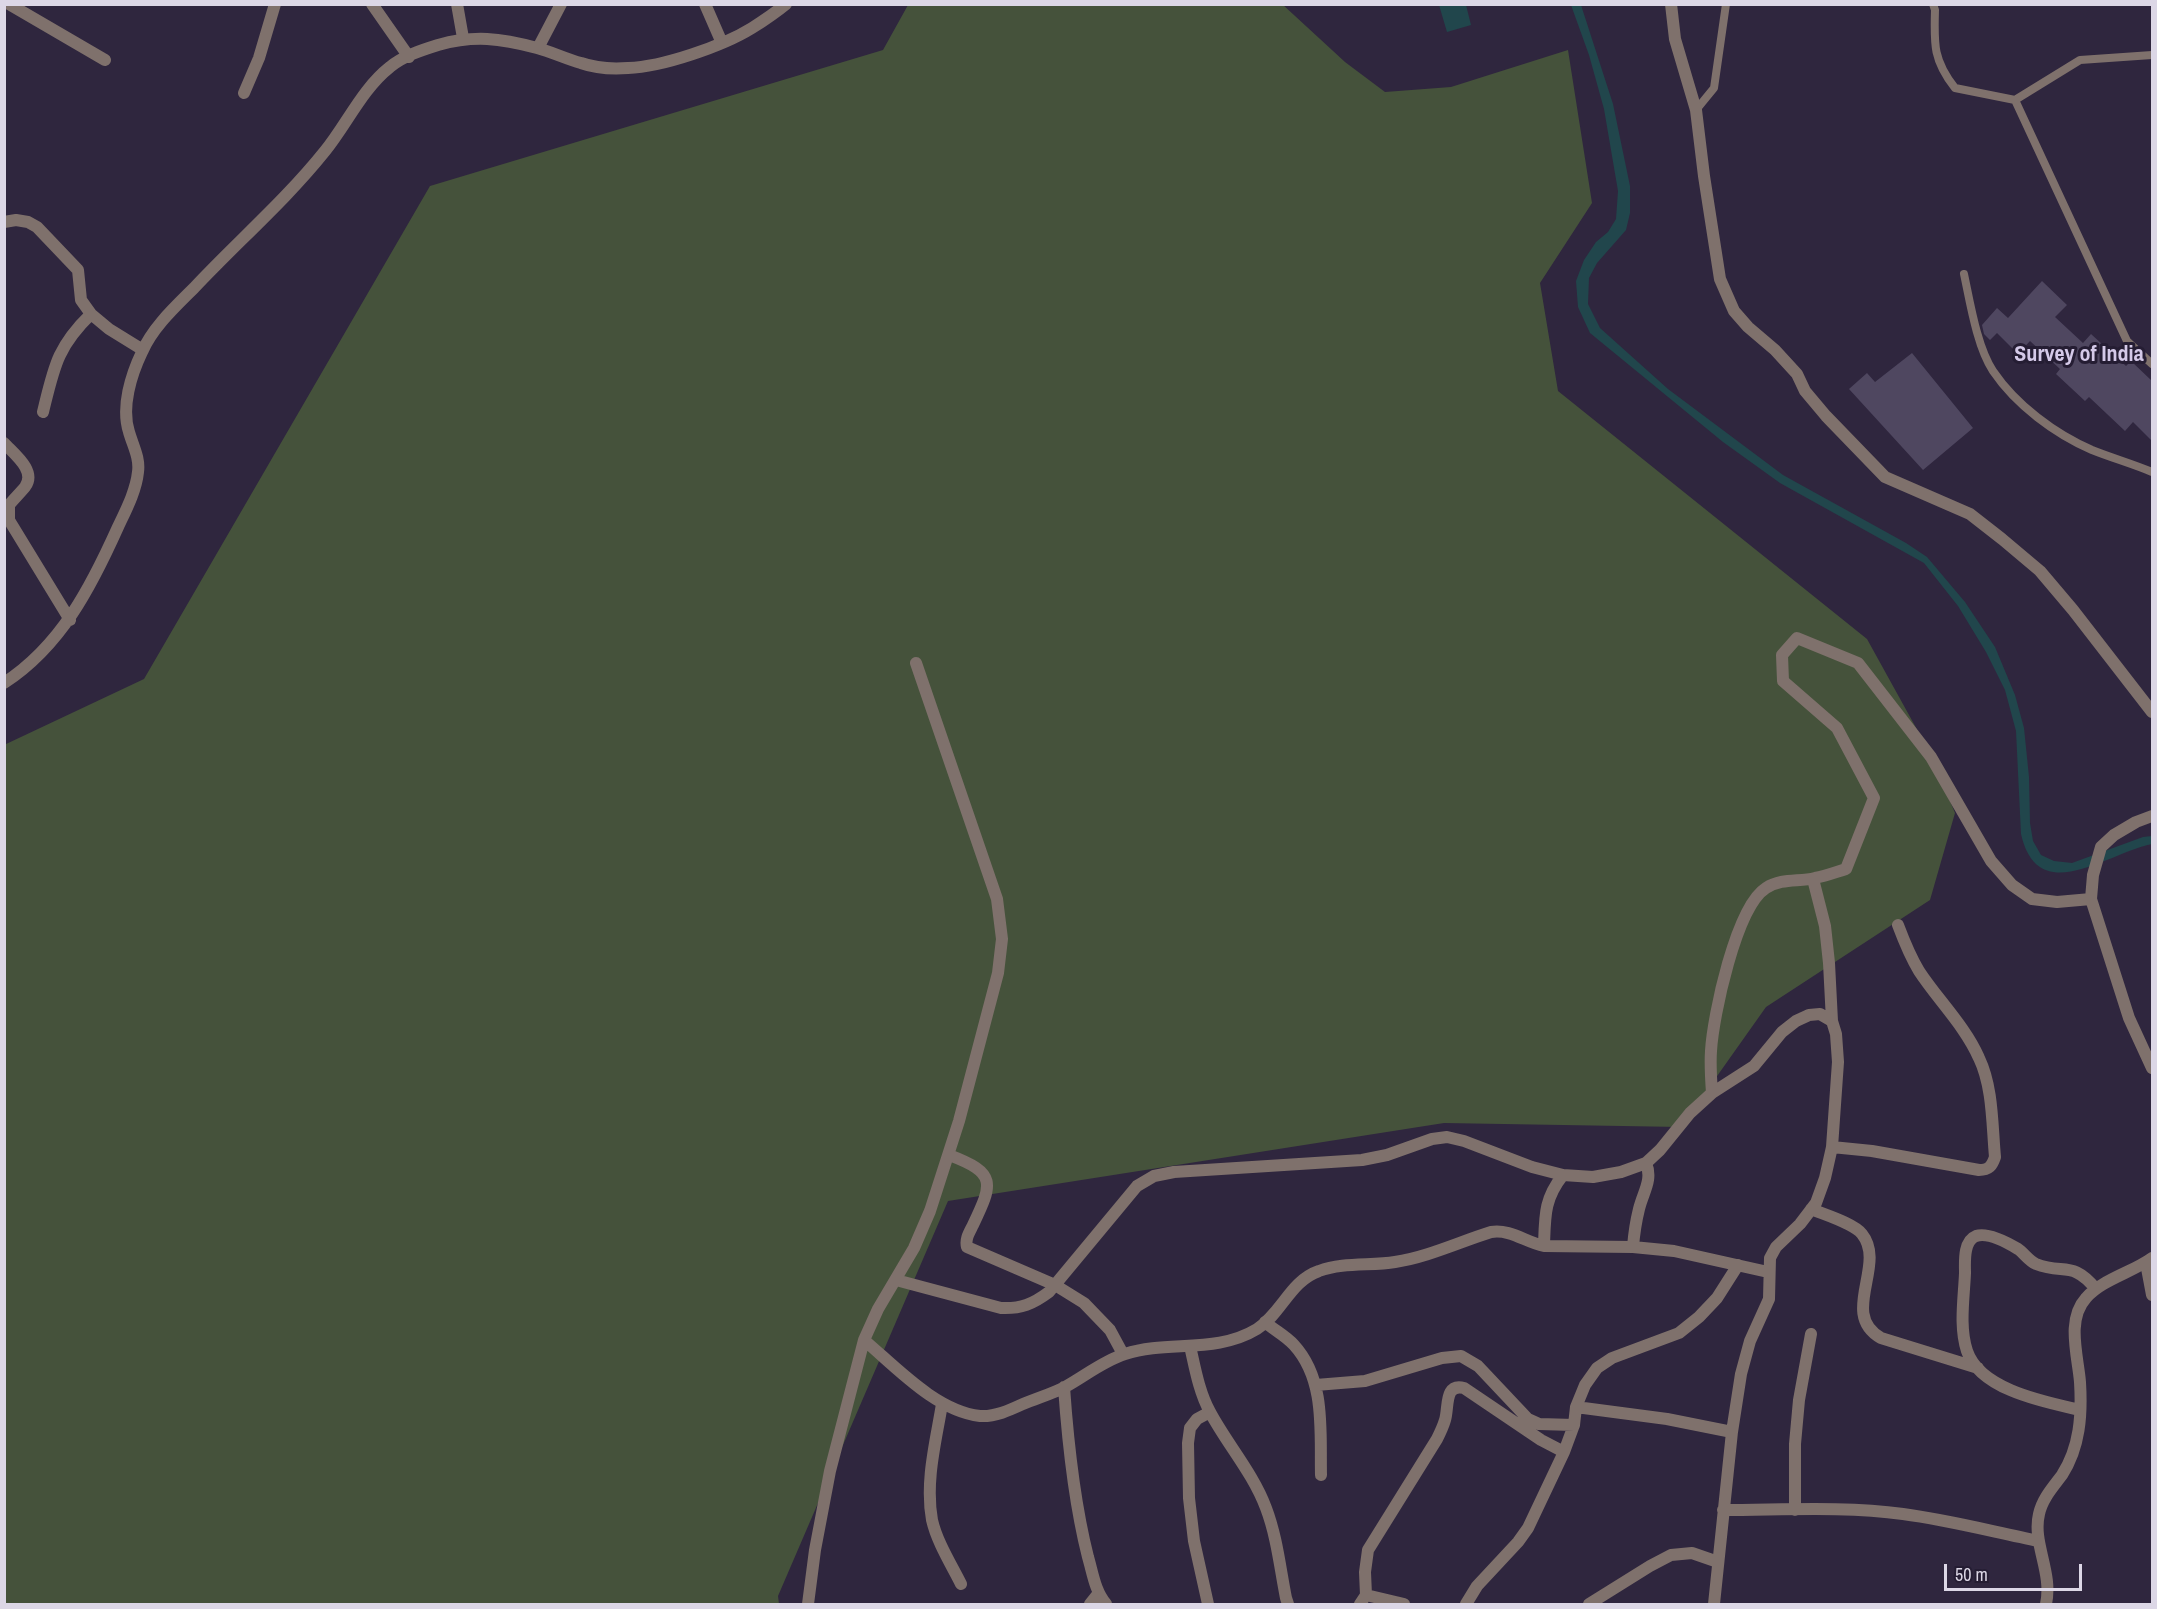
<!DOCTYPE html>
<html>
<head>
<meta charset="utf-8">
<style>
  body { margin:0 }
  #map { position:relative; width:2157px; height:1609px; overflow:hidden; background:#2f263e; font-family:"Archivo Narrow",sans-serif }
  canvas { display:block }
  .frame { position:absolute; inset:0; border:6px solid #dcd7e6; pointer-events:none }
  .scale { position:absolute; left:1944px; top:1564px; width:138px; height:27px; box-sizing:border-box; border:3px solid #dcd7e6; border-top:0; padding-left:8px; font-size:18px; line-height:21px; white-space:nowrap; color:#dcd7e6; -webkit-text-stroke:4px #251d33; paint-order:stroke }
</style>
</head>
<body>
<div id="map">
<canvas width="2157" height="1609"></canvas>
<div class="frame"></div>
<div class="scale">50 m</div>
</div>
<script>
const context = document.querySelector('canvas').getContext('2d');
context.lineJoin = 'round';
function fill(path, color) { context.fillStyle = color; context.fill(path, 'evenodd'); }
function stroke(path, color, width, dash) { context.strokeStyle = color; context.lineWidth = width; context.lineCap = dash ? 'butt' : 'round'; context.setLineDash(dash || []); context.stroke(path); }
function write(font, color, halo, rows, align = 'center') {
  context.font = font + ' "Archivo Narrow",sans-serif'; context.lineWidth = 6; context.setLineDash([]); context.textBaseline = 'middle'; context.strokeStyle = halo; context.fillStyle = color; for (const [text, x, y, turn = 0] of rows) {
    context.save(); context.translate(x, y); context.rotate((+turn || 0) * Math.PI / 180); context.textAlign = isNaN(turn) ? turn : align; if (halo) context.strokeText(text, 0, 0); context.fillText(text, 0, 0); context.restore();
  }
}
fill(new Path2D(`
  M1282,4L1345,62L1385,92L1451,87L1568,50L1592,203L1540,283L1558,391L1867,639L1930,753L1955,813L1930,900L1766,1007L1681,1127L1444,1123L948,1201L778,1596L779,1604H5L4,745L144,679L430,186L883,50L908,5Z`), '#45523b');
fill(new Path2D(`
  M1439,5H1466L1471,25L1447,32Z
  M1571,5H1581L1613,104L1630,186V213L1626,230L1597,263L1589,278L1588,304L1600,328L1668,389L1783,475L1906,543L1927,557L1965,602L1995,647L2015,695L2024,728L2029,777L2030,823L2033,841L2041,855L2054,861L2072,863L2143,837L2152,836V844C2107,853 2038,909 2021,834L2016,731L2005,690L1986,652L1958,606L1924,563L1780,483L1723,442L1590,333L1578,307L1576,281L1584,260L1596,242L1608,232L1616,219L1618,191L1604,109L1589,55Z`), '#21464c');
fill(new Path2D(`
  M2042,281L2067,305L2055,317L2083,343L2091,334L2126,366L2131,361L2152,381V441L2133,422L2125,431L2089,397L2085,401L2056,374L2060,369L2030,341L2018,354L1997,333L1990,340L1984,334L1982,325L1997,308L2008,318Z
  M1912,353L1973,428L1923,470L1849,389L1867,373L1875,382Z`), '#4f4760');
stroke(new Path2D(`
  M1933,4L1935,10C1934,44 1933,60 1955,88L2015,100L2127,341L2152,364
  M2015,100L2080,60L2152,55
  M1696,110L1714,88L1726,4
  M1964,274C1970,302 1977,347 1993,371C2016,405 2055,434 2092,450C2112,458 2133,464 2152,472`), '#7f716c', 8);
stroke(new Path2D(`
  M9,4L105,60
  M372,4L409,57
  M457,4L463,38
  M705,4L722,43
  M538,48L561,4
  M244,93L259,58L275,4
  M4,222L16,220L28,222L37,227L78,270L81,300L91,314L109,329L143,350
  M43,412C54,367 57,347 91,314
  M4,443C14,454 37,471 25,487C20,493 14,499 9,505V520L70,620
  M4,683C61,646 91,587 118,527C126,510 136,491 138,472C140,458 133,446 129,432C121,407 131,375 142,352C153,327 175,307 194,288C237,242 285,201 325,151C347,124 362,89 390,67C403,56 422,50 438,45C474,35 500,38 537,48C552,52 566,59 581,63C595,68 614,69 628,68C662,67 723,46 752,28C763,21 775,13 786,4
  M2152,816L2136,822L2114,835L2101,847L2093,875L2091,899L2129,1018L2152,1068
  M1813,879L1825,926L1829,963L1832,1021
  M1712,1093C1711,1079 1710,1065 1711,1051C1713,1016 1736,907 1766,888C1782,878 1798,882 1815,878C1826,876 1836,872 1846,869L1874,798L1837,728L1783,681L1782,655L1797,638L1858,663L1931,757L1991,861L2012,885L2032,899L2057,902L2091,899
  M1832,1147L1872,1151L1979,1170C1989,1170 1992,1166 1995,1157C1992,1125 1993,1087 1979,1058C1965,1026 1938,1000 1919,971C1910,956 1904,941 1898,925
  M949,1155C997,1173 993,1183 973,1225C969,1233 965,1239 967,1247L1055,1285L1084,1303L1110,1330L1123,1354
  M1811,1209C1825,1215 1853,1223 1862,1234C1887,1265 1839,1314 1881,1338L1978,1368
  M1544,1246C1545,1216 1544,1199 1563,1175
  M1633,1247C1634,1234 1636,1221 1639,1209C1643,1192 1653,1180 1646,1163
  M2146,1263L2152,1295
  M896,1280L1001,1308C1021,1309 1033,1304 1049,1292L1137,1186L1154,1176L1174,1172L1362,1160L1387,1155L1432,1139L1447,1137L1464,1141L1532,1167L1563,1175L1593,1177L1621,1172L1646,1163L1660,1150L1690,1113L1712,1093L1754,1066L1782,1032L1796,1021L1809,1015L1820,1014L1832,1021L1836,1034L1838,1062L1832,1147L1825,1178L1816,1203L1800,1224L1776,1247L1770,1258L1769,1299L1750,1341L1741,1374L1732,1432L1714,1604
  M1265,1322C1274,1330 1286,1336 1294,1345C1326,1380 1320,1432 1321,1475
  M864,1340C896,1367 936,1411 980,1416C995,1417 1010,1410 1023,1404C1037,1398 1052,1394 1065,1387C1085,1376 1103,1361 1125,1354C1168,1340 1216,1354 1257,1329C1282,1313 1290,1281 1319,1271C1343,1262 1371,1266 1395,1262C1428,1257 1459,1242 1491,1232C1511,1229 1525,1242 1544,1246L1633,1247L1674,1251L1768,1272
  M1190,1346C1195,1368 1199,1392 1210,1412C1227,1444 1253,1473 1266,1508C1277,1537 1280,1568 1286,1598L1288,1604
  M1316,1385L1365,1381L1442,1358L1461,1356L1478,1366L1528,1419L1539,1424L1574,1425
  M1064,1387C1068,1444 1074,1502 1088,1557C1093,1574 1095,1591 1106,1604
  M942,1404C936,1441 925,1481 932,1520C937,1542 951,1564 961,1584
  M1576,1407L1667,1419L1732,1432
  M2080,1410C2045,1402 1980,1390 1967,1351C1959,1327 1964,1298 1965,1273C1965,1263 1963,1241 1976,1236C1988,1232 2008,1243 2018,1249C2024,1253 2029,1261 2036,1264C2064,1275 2072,1260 2096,1289
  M1723,1510C1783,1510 1844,1506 1903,1514C1949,1520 1994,1532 2039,1541
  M1795,1510V1444L1799,1400L1811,1334
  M1366,1595L1404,1604
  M808,1604L815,1550L830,1471L864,1340L878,1309L914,1248L930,1211L959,1121L998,973L1002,939L997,899L916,663
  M1090,1604L1098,1594
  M1208,1604L1194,1541L1189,1498L1188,1443L1190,1428L1197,1419L1210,1412
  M1360,1604L1366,1595L1365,1572L1368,1550L1437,1439C1440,1433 1443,1427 1445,1420C1449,1407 1444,1383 1464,1388L1541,1440L1564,1452
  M1466,1604L1477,1586L1518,1542L1528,1528L1564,1452L1574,1425L1576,1407L1585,1385L1597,1368L1612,1358L1679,1333L1699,1317L1717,1298L1738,1265
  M1589,1604L1650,1566L1671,1555L1692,1553L1718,1562
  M2046,1604C2053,1572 2032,1543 2039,1514C2042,1499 2053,1487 2062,1475C2080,1447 2082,1415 2080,1382C2078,1356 2066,1320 2086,1298C2101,1280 2133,1272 2152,1258`), '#7f716c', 12);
stroke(new Path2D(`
  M1671,4L1675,39L1696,110L1704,176L1720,279L1734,311L1748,327L1775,350L1797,374L1805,391L1826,416L1885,477L1970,514L2002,539L2040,571L2073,610L2152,712`), '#7f716c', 12);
write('bold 22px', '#d4c9e8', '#251d33', [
  ["Survey of India",2079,355]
]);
</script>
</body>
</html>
